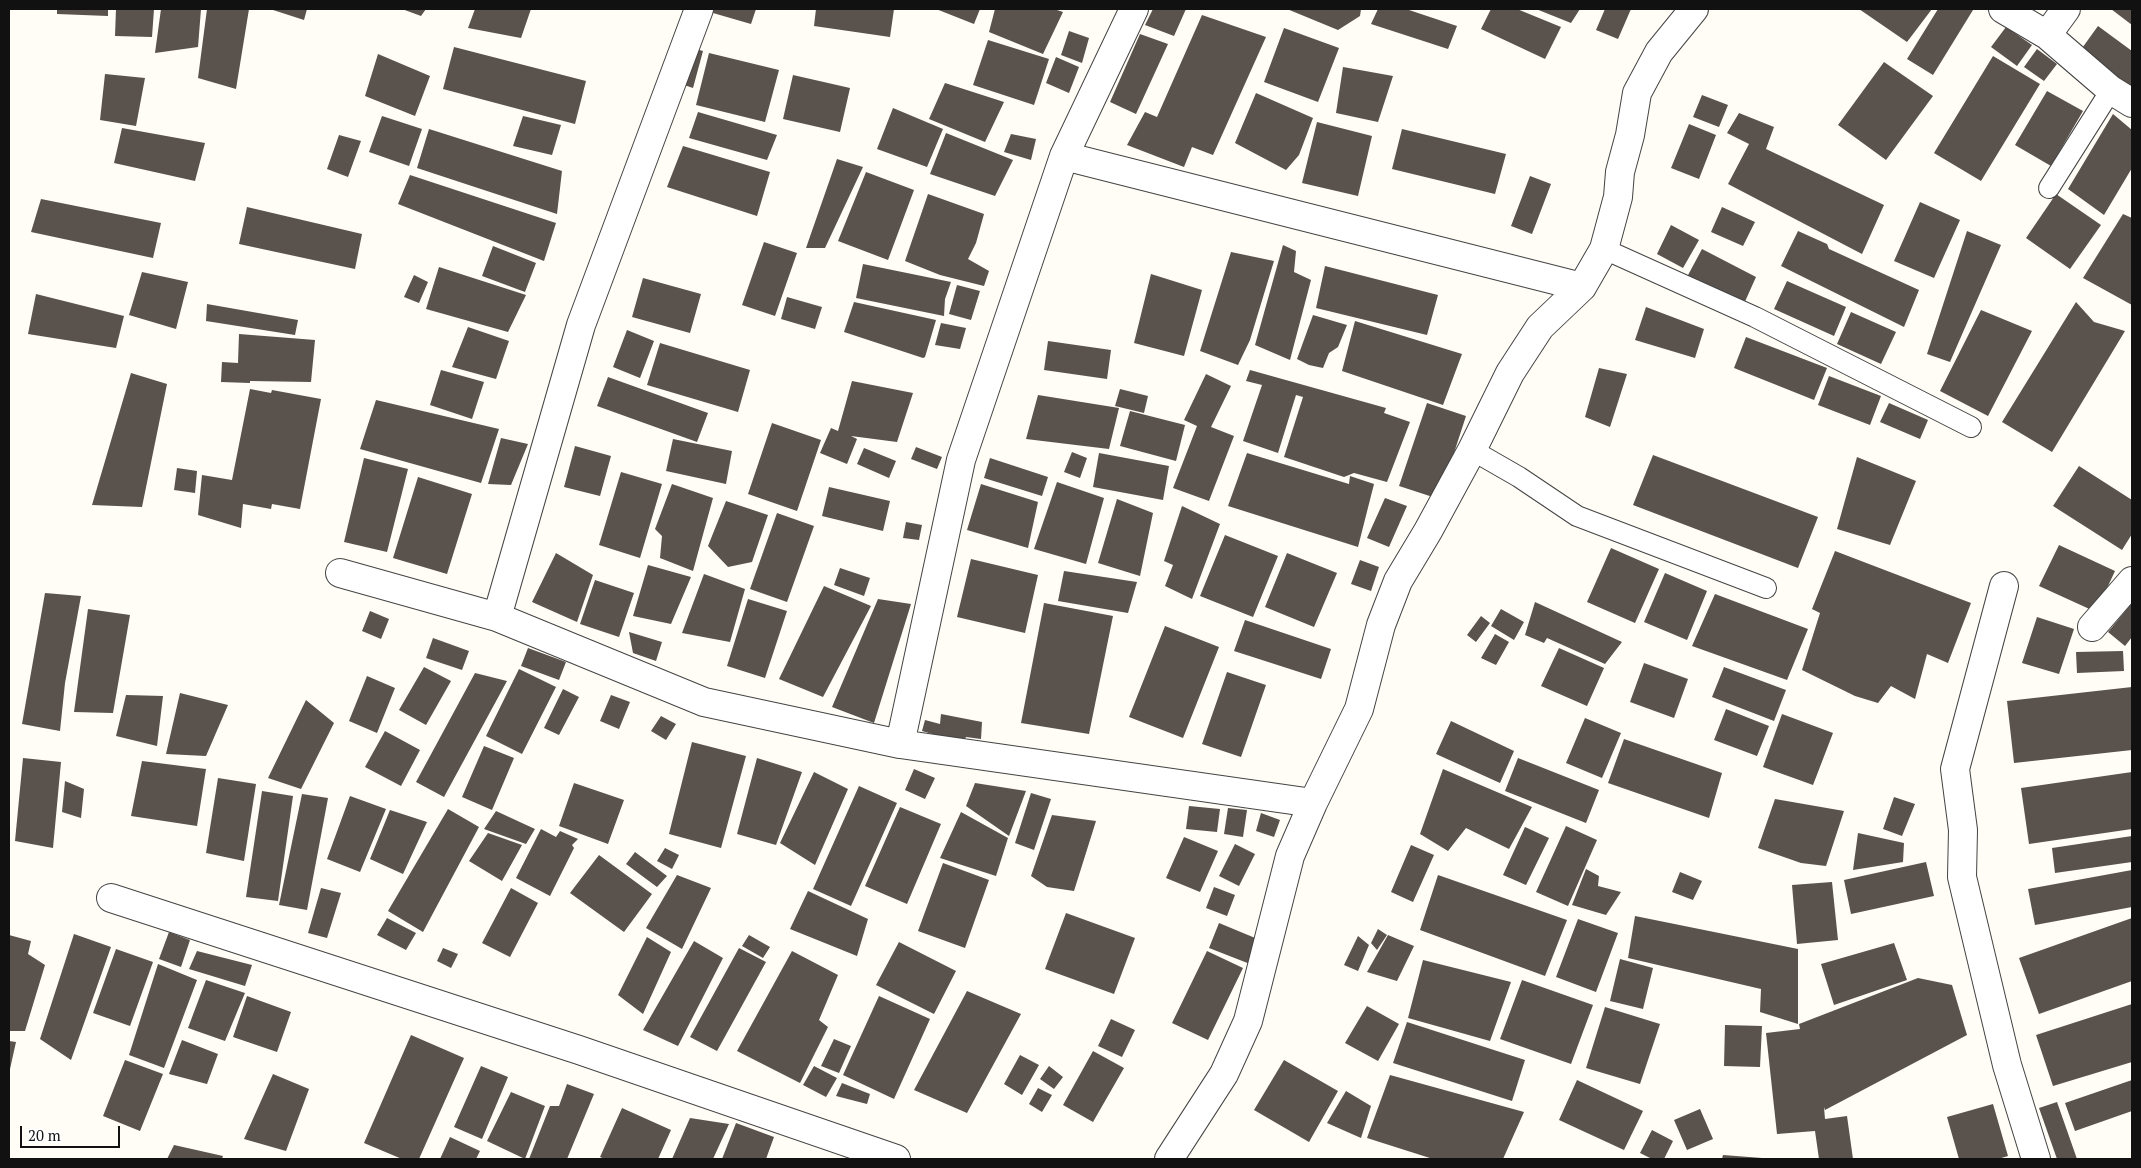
<!DOCTYPE html>
<html>
<head>
<meta charset="utf-8">
<style>
  body { margin:0 }
  #map { position:relative; width:2141px; height:1168px; overflow:hidden; background:#fffdf5; font-family:"PT Serif",serif }
  canvas { display:block }
  .frame { position:absolute; inset:0; border:10px solid #111; pointer-events:none }
  .scale { position:absolute; left:20px; top:1126px; width:100px; height:22px; box-sizing:border-box; border:2px solid #111; border-top:0; padding-left:6px; font-size:15px; line-height:18px; white-space:nowrap; color:#111; -webkit-text-stroke:4px #fff; paint-order:stroke }
</style>
</head>
<body>
<div id="map">
<canvas width="2141" height="1168"></canvas>
<div class="frame"></div>
<div class="scale">20 m</div>
</div>
<script>
const context = document.querySelector('canvas').getContext('2d');
context.lineJoin = 'round';
function fill(path, color) { context.fillStyle = color; context.fill(path, 'evenodd'); }
function stroke(path, color, width, dash) { context.strokeStyle = color; context.lineWidth = width; context.lineCap = dash ? 'butt' : 'round'; context.setLineDash(dash || []); context.stroke(path); }
fill(new Path2D(`
  M57,9H108V16L57,14Z
  M116,9H154L152,37L115,36Z
  M161,9H201L198,47L155,53Z
  M207,9H249L236,89L198,78Z
  M270,9H307L304,20Z
  M402,9H426L421,16Z
  M475,9H531L521,38L468,28Z
  M714,9H756L751,24L713,13Z
  M816,9H894L890,37L814,26Z
  M936,9H980L974,24Z
  M995,9H1054L1063,12L1043,54L989,32Z
  M1153,9H1186L1174,36L1145,25Z
  M1287,9H1361L1360,16L1338,30Z
  M1378,9H1406L1457,26L1448,49L1371,24Z
  M1491,9H1517L1561,27L1545,59L1481,29Z
  M1536,9H1580L1571,23Z
  M1605,9H1631L1618,39L1596,30Z
  M1859,9H1932L1907,42Z
  M1938,9H1971L1973,10L1933,75L1907,59Z
  M2111,9H2132V25Z
  M1202,15L1266,37L1213,155L1192,147L1184,167L1127,145L1145,112L1157,117Z
  M2098,26L2132,51V88L2080,51Z
  M2006,27L2032,45L2017,66L1991,47Z
  M1284,28L1339,48L1318,102L1264,82Z
  M1069,31L1089,38L1082,63L1061,55Z
  M1140,34L1168,44L1136,114L1110,102Z
  M988,40L1049,59L1034,105L973,85Z
  M454,47L586,81L575,124L443,89Z
  M689,47L703,51L693,88L678,83Z
  M2037,49L2057,64L2044,81L2024,67Z
  M709,53L779,70L765,122L696,105Z
  M378,54L430,76L415,116L365,96Z
  M1993,56L2040,84L1981,181L1934,153Z
  M1056,57L1079,67L1069,93L1046,83Z
  M1884,62L1933,96L1886,160L1838,125Z
  M1343,67L1393,76L1378,122L1336,113Z
  M105,74L145,78L136,126L100,120Z
  M793,75L850,88L840,132L783,119Z
  M945,83L1004,102L985,142L929,119Z
  M2047,91L2083,111L2051,166L2015,145Z
  M1256,93L1313,118L1299,155L1286,170L1235,143Z
  M1702,95L1728,105L1719,127L1693,117Z
  M893,108L943,129L927,167L877,149Z
  M698,112L777,135L767,160L689,138Z
  M1739,113L1774,127L1766,149L1884,205L1862,254L1728,184L1749,144L1727,133Z
  M2113,114L2132,130V168L2104,215L2068,189Z
  M382,116L422,129L409,166L369,152Z
  M523,116L561,125L552,155L513,146Z
  M1317,122L1372,136L1358,196L1302,183Z
  M1689,124L1716,135L1699,179L1671,168Z
  M122,128L205,143L195,181L114,163Z
  M429,129L562,171L557,214L417,168Z
  M1402,129L1506,154L1495,194L1392,169Z
  M946,133L1013,160L995,196L930,174Z
  M1011,134L1036,139L1031,160L1004,152Z
  M339,135L361,141L348,177L327,169Z
  M683,146L770,172L757,216L667,187Z
  M837,159L863,167L825,248H806Z
  M866,172L914,190L888,260L838,241Z
  M410,175L556,223L544,261L398,204Z
  M1530,176L1551,184L1532,234L1511,226Z
  M928,194L984,214L976,243L968,259L989,271L984,286L940,275L905,261Z
  M2056,194L2101,225L2070,269L2026,238Z
  M41,199L161,223L153,258L31,232Z
  M1920,202L1960,220L1934,278L1894,261Z
  M247,207L362,234L355,269L239,244Z
  M1722,207L1755,222L1743,246L1711,232Z
  M2123,214L2132,218V305L2083,278Z
  M1671,225L1699,240L1683,268L1657,254Z
  M1798,231L1827,244L1829,249L1919,290L1904,327L1781,266Z
  M1967,231L2001,245L1950,362L1927,354Z
  M764,242L797,253L775,316L742,305Z
  M1283,245L1296,251L1294,272L1311,280L1290,360L1255,345Z
  M493,246L536,263L525,292L482,276Z
  M1702,249L1756,277L1743,306L1687,277Z
  M1231,252L1274,261L1250,340L1238,365L1200,351Z
  M863,264L951,282L945,299L944,316L856,298Z
  M1325,266L1438,295L1427,335L1316,308Z
  M439,267L526,295L508,332L426,309Z
  M142,272L188,282L176,329L129,315Z
  M1151,274L1202,290L1184,356L1134,343Z
  M414,275L428,282L419,303L404,297Z
  M643,278L701,294L690,333L632,317Z
  M1787,281L1846,307L1834,336L1774,309Z
  M957,285L980,291L971,320L949,314Z
  M36,294L124,316L116,348L28,334Z
  M787,297L822,307L815,329L781,319Z
  M854,302L936,320L925,357L923,358L844,332Z
  M2076,302L2094,322L2125,331L2052,452L2002,422Z
  M207,304L298,320L295,335L206,321Z
  M1646,307L1704,329L1695,358L1635,340Z
  M1981,310L2032,331L1988,416L1940,391Z
  M1851,312L1896,332L1881,364L1837,344Z
  M1313,315L1347,325L1338,347L1329,353L1323,368L1309,365L1297,359Z
  M1355,321L1462,354L1443,405L1342,371Z
  M941,323L966,328L960,349L935,345Z
  M468,327L509,341L496,379L452,367Z
  M627,330L654,341L640,378L613,367Z
  M239,334L315,340L311,382L250,381V383L221,382L222,362L238,363Z
  M1746,337L1827,368L1814,400L1734,368Z
  M1048,341L1111,350L1107,379L1044,370Z
  M660,343L750,370L738,412L647,385Z
  M1599,368L1627,374L1610,427L1585,417Z
  M441,370L484,382L472,419L430,405Z
  M1250,370L1386,408L1384,413L1410,422L1387,482L1354,473L1344,477L1284,457L1303,397L1296,395L1278,453L1243,441L1262,385L1246,381Z
  M131,373L167,384L142,507L92,505Z
  M1206,374L1231,386L1211,427L1234,436L1209,501L1173,488L1197,426L1184,420Z
  M1829,376L1881,396L1870,425L1818,405Z
  M608,377L708,413L697,442L597,406Z
  M852,381L913,393L897,442L851,436L857,439L847,464L820,453L831,428L838,431Z
  M250,389L271,393L272,390L321,399L300,509L272,504L271,509L243,504L241,528L198,515L202,475L232,480Z
  M1120,389L1148,396L1144,413L1115,406Z
  M1038,395L1119,408L1109,449L1026,439Z
  M376,400L499,429L481,483L360,449Z
  M1427,403L1466,416L1439,499L1399,486Z
  M1889,403L1928,420L1920,439L1880,422Z
  M1130,411L1185,425L1176,461L1120,446Z
  M772,423L821,440L797,511L748,494Z
  M501,438L528,444L511,485L488,484Z
  M673,439L732,451L726,484L666,471Z
  M575,446L611,456L600,496L564,487Z
  M916,447L942,457L937,469L911,459Z
  M864,448L896,461L889,478L857,464Z
  M1072,452L1087,458L1080,478L1064,472Z
  M1099,453L1169,466L1163,500L1093,487Z
  M1247,453L1349,484L1350,476L1374,484L1358,547L1228,506Z
  M1653,455L1818,517L1798,568L1633,505Z
  M1857,457L1916,481L1890,545L1837,529Z
  M364,458L408,469L387,552L344,542Z
  M990,458L1048,477L1042,496L984,478Z
  M2079,466L2132,500V534L2122,550L2053,506Z
  M177,468L197,471L195,493L174,490Z
  M621,472L662,484L640,558L599,545Z
  M418,477L472,494L447,574L393,558Z
  M1057,482L1104,498L1086,564L1034,549Z
  M672,484L713,498L693,571L660,558L662,536L655,529Z
  M981,484L1038,502L1028,548L967,530Z
  M829,487L890,501L883,531L822,516Z
  M1385,498L1407,506L1389,547L1367,538Z
  M1117,499L1153,513L1140,576L1098,563Z
  M726,501L768,515L752,562L728,567L708,546Z
  M1182,506L1220,524L1192,599L1165,586L1173,565L1164,561Z
  M777,513L814,526L787,602L750,589Z
  M906,522L922,525L919,540L903,538Z
  M1225,535L1278,556L1253,617L1200,596Z
  M2059,545L2115,571L2096,612L2039,586Z
  M1611,548L1659,569L1635,623L1587,602Z
  M1835,551L1971,603L1948,663L1927,654L1915,699L1891,686L1878,703L1855,696L1802,670L1820,613L1812,609Z
  M556,553L593,575L577,622L532,602Z
  M1287,553L1337,573L1314,627L1265,607Z
  M971,559L1038,575L1025,633L957,617Z
  M1360,560L1379,567L1371,591L1351,584Z
  M648,565L691,577L671,624L633,616Z
  M840,568L870,578L864,596L834,585Z
  M1064,571L1137,582L1128,613L1058,601Z
  M1665,573L1707,591L1687,640L1644,622Z
  M704,574L745,589L730,642L682,633Z
  M595,580L634,593L619,637L580,624Z
  M824,586L871,606L823,697L779,679Z
  M45,593L81,596L65,683L60,731L22,724Z
  M1715,594L1808,629L1787,680L1692,646Z
  M748,599L787,611L765,678L727,666Z
  M878,599L911,604L874,723L832,707Z
  M1535,602L1622,642L1605,664L1547,638L1544,643L1525,635Z
  M1044,603L1113,616L1089,734L1021,723Z
  M2132,603V637L2125,646L2108,632Z
  M88,609L130,615L113,713L74,712Z
  M1501,609L1524,622L1514,640L1491,626Z
  M370,611L389,619L381,639L362,631Z
  M1481,616L1490,623L1476,642L1467,635Z
  M2037,617L2074,629L2059,674L2022,663Z
  M1245,620L1331,649L1321,679L1234,651Z
  M1165,626L1219,647L1183,738L1129,717Z
  M629,632L662,642L656,661L633,653Z
  M1495,634L1509,642L1496,665L1481,658Z
  M433,638L469,651L462,670L426,658Z
  M528,648L566,662L559,680L521,666Z
  M1559,648L1604,668L1587,706L1541,686Z
  M2123,651L2124,671L2077,673L2076,652Z
  M1644,663L1688,679L1674,718L1630,702Z
  M424,667L451,681L426,725L399,710Z
  M1724,667L1786,690L1774,721L1712,697Z
  M519,669L556,687L522,754L486,736Z
  M1227,672L1266,685L1241,757L1202,744Z
  M475,673L507,681L444,797L416,782Z
  M367,676L395,688L377,733L349,721Z
  M2132,687V750L2014,763L2007,701Z
  M563,689L579,697L559,735L544,728Z
  M180,693L228,705L206,756L166,754Z
  M126,695L163,696L157,746L116,736Z
  M611,695L630,702L619,729L600,721Z
  M306,700L334,723L301,789L268,778Z
  M1726,709L1769,726L1757,756L1714,740Z
  M941,714L982,722L981,739L966,737L963,743L922,731L925,720L940,724Z
  M1782,714L1833,733L1813,785L1763,767Z
  M661,716L676,724L666,740L651,731Z
  M1585,718L1621,733L1602,778L1566,763Z
  M1451,721L1514,751L1500,783L1436,754Z
  M385,731L420,750L401,786L365,767Z
  M1624,739L1722,773L1709,818L1608,783Z
  M692,742L746,756L721,848L669,834Z
  M484,746L514,758L492,810L462,797Z
  M23,758L61,762L53,848L15,841Z
  M757,758L802,772L776,845L737,834Z
  M1518,758L1599,790L1586,823L1505,791Z
  M142,761L206,769L197,826L131,816Z
  M914,769L935,778L925,799L905,790Z
  M1443,769L1532,807L1509,849L1466,828L1448,851L1420,834Z
  M814,772L848,789L815,865L780,843Z
  M2132,772V829L2029,844L2021,788Z
  M218,778L256,784L244,861L206,853Z
  M65,781L84,789L81,818L62,812Z
  M574,783L624,800L608,844L559,826Z
  M975,783L1026,791L1009,836L966,806Z
  M859,786L897,803L851,906L813,889Z
  M262,791L293,796L278,901L246,897Z
  M1031,793L1051,799L1034,850L1015,843Z
  M302,794L328,798L307,910L279,905Z
  M350,796L386,809L360,872L327,859Z
  M1894,797L1915,804L1902,836L1883,829Z
  M1775,799L1844,811L1826,866L1801,863L1758,848Z
  M1189,806L1220,809L1217,832L1186,829Z
  M900,807L941,824L907,904L865,886Z
  M1228,808L1247,810L1243,837L1224,834Z
  M448,809L479,827L423,932L388,911Z
  M390,810L427,822L403,874L370,859Z
  M496,811L535,829L526,844L484,829Z
  M961,812L1008,838L996,876L940,858Z
  M1261,813L1280,820L1274,837L1256,831Z
  M1052,815L1096,821L1074,891L1047,887L1031,876Z
  M1566,826L1597,840L1568,906L1536,892Z
  M1525,827L1549,838L1526,885L1503,875Z
  M541,829L556,837L560,831L578,839L572,845L574,848L550,896L516,878Z
  M488,833L522,845L502,881L469,861Z
  M1858,833L1904,843L1903,862L1853,870Z
  M2132,836V862L2055,873L2052,848Z
  M1184,837L1218,851L1200,892L1166,878Z
  M1235,844L1255,854L1239,886L1219,876Z
  M1411,845L1434,855L1413,902L1391,892Z
  M665,848L679,855L672,869L657,861Z
  M635,852L667,876L657,887L626,864Z
  M599,855L652,894L624,932L570,893Z
  M1926,862L1934,896L1851,914L1844,880Z
  M943,863L989,880L965,948L918,931Z
  M1586,869L1599,876L1598,886L1621,892L1606,915L1572,905Z
  M2132,870V907L2035,925L2028,889Z
  M1680,872L1702,881L1693,900L1672,892Z
  M677,875L711,888L682,949L646,928Z
  M1438,875L1567,920L1545,976L1420,930Z
  M1832,882L1838,940L1797,944L1792,885Z
  M1214,887L1235,895L1227,916L1206,908Z
  M321,888L341,893L327,938L308,933Z
  M511,888L538,903L510,957L482,943Z
  M808,891L868,919L857,956L790,929Z
  M1066,913L1135,938L1114,994L1045,969Z
  M1635,916L1798,949V1024L1760,1012L1761,989L1628,958Z
  M387,918L416,933L406,950L377,935Z
  M2132,918V981L2039,1014L2019,958Z
  M1578,919L1618,933L1596,992L1556,977Z
  M1219,923L1260,940L1250,964L1209,948Z
  M1378,929L1387,935L1377,950L1371,943Z
  M169,932L190,940L181,967L159,959Z
  M74,934L111,947L71,1060L40,1039Z
  M9,935L31,941L28,954L45,965L25,1031H9Z
  M749,935L770,947L763,958L742,946Z
  M1388,935L1414,946L1397,981L1367,972Z
  M1358,936L1369,945L1358,971L1344,965Z
  M647,937L671,952L643,1014L618,995Z
  M694,941L723,958L678,1046L643,1030Z
  M899,942L956,971L934,1014L876,985Z
  M1894,943L1907,980L1834,1005L1821,964Z
  M443,948L458,954L451,968L437,961Z
  M739,948L766,962L717,1051L690,1037Z
  M116,949L153,962L130,1026L93,1013Z
  M197,951L252,965L245,986L189,969Z
  M792,951L838,975L819,1020L828,1027L800,1083L737,1051Z
  M1207,951L1243,968L1208,1040L1172,1023Z
  M1620,959L1653,968L1643,1009L1610,1001Z
  M1423,960L1511,982L1490,1041L1408,1018Z
  M158,964L197,980L164,1068L129,1055Z
  M1918,978L1952,985L1967,1035L1825,1110L1824,1107L1825,1119L1847,1116L1853,1159H1819L1815,1131L1777,1134L1766,1033L1800,1029L1799,1024Z
  M206,980L245,993L225,1041L188,1028Z
  M1522,980L1593,1005L1571,1064L1500,1039Z
  M967,991L1021,1014L967,1113L914,1090Z
  M247,996L291,1012L277,1052L233,1037Z
  M879,996L930,1019L894,1099L843,1075Z
  M2132,1004V1062L2053,1086L2036,1035Z
  M1367,1006L1399,1024L1378,1061L1345,1043Z
  M1605,1007L1660,1024L1640,1084L1586,1068Z
  M1111,1019L1135,1030L1122,1057L1098,1046Z
  M1407,1022L1525,1060L1512,1101L1393,1063Z
  M1725,1025L1762,1026L1760,1067L1724,1066Z
  M411,1035L464,1058L419,1159H402L364,1143Z
  M834,1039L851,1046L839,1073L821,1066Z
  M182,1040L218,1054L207,1084L169,1074Z
  M9,1041L16,1042L10,1069H9Z
  M1093,1051L1124,1068L1093,1122L1063,1105Z
  M1020,1055L1039,1065L1022,1095L1004,1084Z
  M125,1060L163,1074L140,1131L103,1116Z
  M1284,1060L1338,1091L1309,1142L1254,1110Z
  M481,1066L508,1077L482,1139L454,1127Z
  M814,1066L837,1078L826,1097L803,1085Z
  M1049,1066L1063,1077L1054,1089L1040,1079Z
  M273,1074L309,1089L286,1151L244,1139Z
  M1390,1075L1524,1112L1503,1159H1433L1367,1138Z
  M1577,1080L1643,1111L1624,1150L1559,1120Z
  M2132,1080V1111L2075,1131L2065,1103Z
  M842,1083L870,1094L867,1104L836,1096Z
  M567,1084L594,1094L567,1159H529L550,1106H559Z
  M1038,1088L1052,1095L1042,1112L1029,1104Z
  M1346,1091L1371,1106L1361,1138L1327,1123Z
  M511,1092L545,1106L525,1159L487,1141Z
  M2057,1102L2077,1159H2057L2039,1108Z
  M1993,1104L2008,1156L1998,1159H1959L1947,1117Z
  M622,1108L671,1130L658,1159H605L600,1157Z
  M1700,1109L1713,1139L1687,1150L1674,1120Z
  M690,1118L729,1124L713,1159H672Z
  M736,1123L774,1137L766,1159H722Z
  M1652,1130L1673,1141L1664,1159H1652L1640,1153Z
  M450,1137L480,1151L476,1159H440Z
  M174,1145L223,1156L222,1159H167Z
  M1723,1155L1762,1158V1159H1722Z`), '#5a524d');
const service = new Path2D(`
  M2049,188L2111,90
  M1604,249L1755,317L1971,427
  M1472,450L1519,477L1577,516L1766,588`);
const minor = new Path2D(`
  M2003,9L2047,35L2066,9
  M2047,35L2111,90L2132,103
  M1064,156L1582,287
  M340,573L497,617L704,702L900,744L1313,803
  M2004,586L1955,769L1963,830L1962,877L2007,1065L2036,1159
  M497,617L581,325L699,9
  M2092,627L2132,581
  M900,744L961,460L1064,156L1134,9
  M111,898L579,1050L896,1159
  M1169,1159L1224,1074L1248,1021L1290,856L1313,803L1359,709L1381,625L1398,581L1428,531L1472,450L1510,373L1540,327L1582,287L1604,249L1618,197L1620,172L1630,135L1637,93L1659,52L1694,9`);
stroke(service, '#444', 22);
stroke(minor, '#444', 30);
stroke(service, '#fff', 20);
stroke(minor, '#fff', 28);
</script>
</body>
</html>
